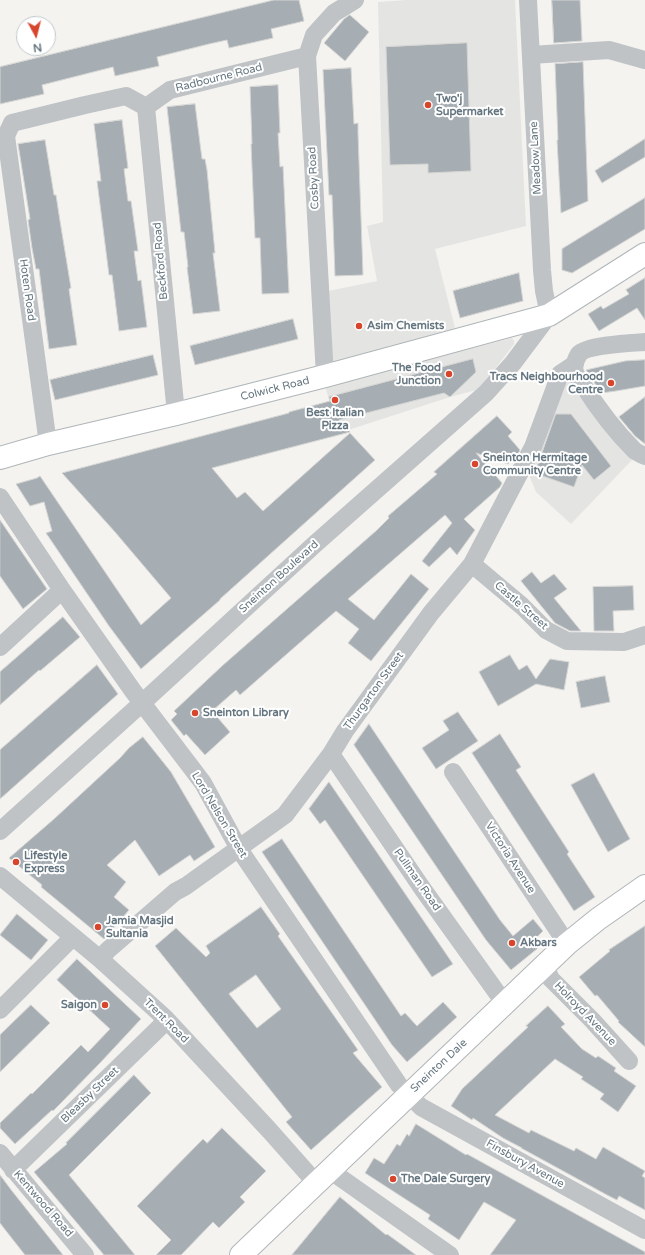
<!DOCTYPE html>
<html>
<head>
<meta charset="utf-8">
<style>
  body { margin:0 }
  #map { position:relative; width:645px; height:1255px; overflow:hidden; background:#f4f3f0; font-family:"Varela Round",sans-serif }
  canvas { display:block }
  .north { position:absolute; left:16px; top:16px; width:40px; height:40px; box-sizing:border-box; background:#fff; border:1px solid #c1c8cc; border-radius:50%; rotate:173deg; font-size:11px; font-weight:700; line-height:16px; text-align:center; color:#64757f }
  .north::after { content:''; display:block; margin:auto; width:14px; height:18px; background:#d7462c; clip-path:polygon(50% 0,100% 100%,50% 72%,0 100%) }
</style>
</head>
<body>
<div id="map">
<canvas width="645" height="1255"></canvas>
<div class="north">N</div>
</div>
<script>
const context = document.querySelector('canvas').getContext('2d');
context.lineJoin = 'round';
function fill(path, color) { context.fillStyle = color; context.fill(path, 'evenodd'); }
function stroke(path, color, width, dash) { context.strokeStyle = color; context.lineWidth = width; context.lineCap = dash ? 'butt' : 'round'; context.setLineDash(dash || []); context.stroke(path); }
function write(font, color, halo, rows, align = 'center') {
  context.font = font + ' "Varela Round",sans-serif'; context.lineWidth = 4; context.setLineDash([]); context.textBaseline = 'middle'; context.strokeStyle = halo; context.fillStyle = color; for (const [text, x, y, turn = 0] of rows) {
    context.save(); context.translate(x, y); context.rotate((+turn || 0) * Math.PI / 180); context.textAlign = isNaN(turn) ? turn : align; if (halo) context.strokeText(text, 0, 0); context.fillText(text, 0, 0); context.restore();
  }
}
fill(new Path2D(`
  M407,0H515L526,226L435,249L455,328L327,365L323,292L377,281L367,226L383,222L378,2Z
  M512,338L514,341V344L480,389L450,397L339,433L325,386Z
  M568,378L632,460L571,524L536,492L527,470Z`), '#e4e5e3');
const building = new Path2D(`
  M274,0H299L304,21L271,29L273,38L229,48L227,40L209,44L157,57L159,66L115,76L113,67L109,68L42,85L44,94L0,104V67Z
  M552,0H580L582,41L554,43Z
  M350,15L369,32L345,61L324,43L344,19Z
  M467,43L471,171L428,173V164L390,165L386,47Z
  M583,62L588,201L561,213L557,140H558L555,64Z
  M351,68L354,124L358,123V133L363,275L335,276L332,195H329L323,70Z
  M278,85L280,133H278L280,167L283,166L289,293L262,294L260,238H255L251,144H252L250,87Z
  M195,104L202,159H205L207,170L215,253H213L220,311L193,314L187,267H188L184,232H181L167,107Z
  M122,120L128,168L124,169L128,201H131L138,251H134L138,281L141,280L147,327L119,331L112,275H109L97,181H101L94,124Z
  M645,139V157L602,183L595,171Z
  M45,140L54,195H56L60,221L71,288L69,289L77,345L49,349L39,269H36L32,248L28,220L30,219L18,144Z
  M645,198V229L572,273L562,270V249Z
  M519,273L523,301L460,318L453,291Z
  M645,278V320L637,308L599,331L588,314L601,306L603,309L629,294L626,290Z
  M293,319L298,339L195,365L190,346Z
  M153,355L158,375L55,400L50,380Z
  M473,359L476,372L450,397L444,393L339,420L350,432L212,468L237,498L245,492L263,511L350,433L375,460L220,599V600L141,669L109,626L46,533L52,531L44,502L30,506L16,484L37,478L40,476L141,625L171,598L115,532L62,473L289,413V412L330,401L329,397Z
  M645,360V386L616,391L601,393L586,370L625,361Z
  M645,397V444L635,436L619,417Z
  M556,414H571L611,466L594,480L582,465L574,487L537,474V467Z
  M497,416L512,432L508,436L520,450L517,456L508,464L476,453L502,483L500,487L464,519L475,530L457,555L450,547L429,567L422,561L452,523L445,515L348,599L374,620L411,574L429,589L371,661L348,643L359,629L336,611L240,695L236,690L212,711L230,732L205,755L186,734L184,736L171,720L177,714L174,711L222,666L377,530L389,518L388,516L437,474L434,472Z
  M0,520L47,589L23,609L0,576Z
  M532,572L541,583L554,574L567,589L554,598L581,631H570L555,623L521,581Z
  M633,586L634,610L613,611L614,631H594L593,587Z
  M63,617L80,637L40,671L39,670L0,705V672Z
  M510,655L519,670L527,665L536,679L550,659L569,662L564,690L536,684L498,706L479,672Z
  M97,665L118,694L0,799V750Z
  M605,676L610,702L581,708L576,682Z
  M458,712L478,741L436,769L422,748L449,730L443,721Z
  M369,724L500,920L513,936L533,919L543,931L537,937L543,944L511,970L486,940L354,745Z
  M500,734L521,767L516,770L569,852L567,854L595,897L574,911L472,753Z
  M143,737L171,772L215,847L194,861L190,855L159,876L135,840L107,865L126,882L114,897L129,910L104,939L41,887L42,885L9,858L54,819L120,758L129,748Z
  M594,773L630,839L608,852L571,785Z
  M329,782L453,964L432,977L325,820L320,824L309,809Z
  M282,839L401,1016L405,1013L417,1026L443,1002L457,1017L407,1062L392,1045L262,852Z
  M261,907L280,934L278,936L358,1050L353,1053L382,1087L311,1150L286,1122L292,1117L155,946L176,928L206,957L210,953L206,946ZM256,975L281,1009L257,1028L229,994Z
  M17,914L48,940L31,960L0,935Z
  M645,926V1047L618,1022L619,1021L597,995L595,996L579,977L610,951L609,950Z
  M77,959L141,1019L100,1063L59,1105L53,1111L52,1110L15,1144L0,1128V1123L31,1093L32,1094L81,1045L88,1052L110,1029L57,980Z
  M31,1005L50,1023L0,1072V1035Z
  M548,1006L565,1024L561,1027L582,1049L596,1058L598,1056L616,1068L614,1071L636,1086L618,1112L600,1099L604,1094L581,1079L583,1077L555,1059L495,1115L529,1133L531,1130L574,1151L576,1148L596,1159L603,1147L645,1171L642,1176L645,1178V1210L619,1196L617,1200L607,1195L521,1148H522L503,1138L473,1118L472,1120L451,1106L462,1089L528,1027L526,1026Z
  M134,1075L151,1093L69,1175L135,1255H104L34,1172L67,1144L66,1143Z
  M416,1124L466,1155L467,1154L476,1159L645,1252V1255H490L516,1220L484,1202L459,1240L428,1219L430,1215L365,1173L374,1158L384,1164L397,1144L400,1146L407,1134L409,1136Z
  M222,1128L266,1171L240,1197L245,1202L219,1228L213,1222L181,1255H156L171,1240L137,1206L203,1139L207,1143Z
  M0,1175L12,1191L63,1255H25L3,1227L0,1223Z
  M340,1197L386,1235L387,1234L416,1255H292Z`);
fill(building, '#a6aeb3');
stroke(building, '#d5d5d3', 1);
const secondary = new Path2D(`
  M0,458L48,444L176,414L325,376L549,315L645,254
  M241,1255L567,944L598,919L645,886`);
stroke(secondary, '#afb5b8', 24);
stroke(new Path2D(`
  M531,55L609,50L645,60
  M146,107L176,414
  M645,342C632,343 587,345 579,354C576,359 573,366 575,372C576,376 580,381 583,385C597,407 615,431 634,450C637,453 641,454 645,456
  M325,376L307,56L314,35L334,13L355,0
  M48,444L6,136L12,123L85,105L126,96L146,107L170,90L307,56
  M0,497L62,590L133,691L203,783L239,849L399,1085L421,1107L645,1230
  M472,564L522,606L546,630L567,641L624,642L645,635
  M0,647L62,590
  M331,754L422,888L500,997L506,1003
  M453,772L567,944
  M0,831L142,703L315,544L486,393L513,363L549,315L544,291L542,270L528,0
  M0,876L100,959L165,1018L270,1131L316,1183
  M100,959L108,950L175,892L186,886L285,815L331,754L345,731L431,613L472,564L533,447L560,374L575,364
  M544,965L551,979L592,1020L629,1061
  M0,1010L73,937
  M0,1153L85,1255
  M332,1169L338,1176L450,1255
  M13,1170L160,1027L165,1018`), '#bfc3c6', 18);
stroke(secondary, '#fff', 22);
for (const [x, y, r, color] of [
  [428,105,4,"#d7462c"],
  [359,326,4,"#d7462c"],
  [449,374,4,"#d7462c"],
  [611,383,4,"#d7462c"],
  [335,400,4,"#d7462c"],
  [475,464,4,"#d7462c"],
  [195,713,4,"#d7462c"],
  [16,862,4,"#d7462c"],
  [98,927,4,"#d7462c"],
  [512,943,4,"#d7462c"],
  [105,1005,4,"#d7462c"],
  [393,1179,4,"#d7462c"]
]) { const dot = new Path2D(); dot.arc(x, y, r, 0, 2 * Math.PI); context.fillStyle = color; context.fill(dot); stroke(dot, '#fff', 1.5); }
write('11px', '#64757f', '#fff', [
  ["Radbourne Road",219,78,-14],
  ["Meadow Lane",536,158,-93],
  ["Cosby Road",314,178,-93],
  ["Beckford Road",161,261,-95],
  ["Hoten Road",27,290,82],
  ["Colwick Road",275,389,-14],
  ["Sneinton Boulevard",279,577,-42],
  ["Castle Street",521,606,41],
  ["Thurgarton Street",374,691,-54],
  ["Lord Nelson Street",219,815,59],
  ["Victoria Avenue",510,858,57],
  ["Pullman Road",417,880,55],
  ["Holroyd Avenue",585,1014,46],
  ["Trent Road",166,1021,45],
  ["Sneinton Dale",439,1066,-43],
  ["Bleasby Street",90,1095,-44],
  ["Finsbury Avenue",525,1164,29],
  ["Kentwood Road",43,1204,49]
]);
write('bold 11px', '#64757f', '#fff', [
  ["Two'j",436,99],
  ["Supermarket",436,112],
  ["Asim Chemists",367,326],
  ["The Food",441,368,"right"],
  ["Junction",441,381,"right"],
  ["Tracs Neighbourhood",603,377,"right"],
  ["Centre",603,390,"right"],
  ["Best Italian",335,413,"center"],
  ["Pizza",335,426,"center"],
  ["Sneinton Hermitage",483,458],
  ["Community Centre",483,471],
  ["Sneinton Library",203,713],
  ["Lifestyle",24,856],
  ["Express",24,869],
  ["Jamia Masjid",106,921],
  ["Sultania",106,934],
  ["Akbars",520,943],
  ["Saigon",97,1005,"right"],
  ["The Dale Surgery",401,1179]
], 'left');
</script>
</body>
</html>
